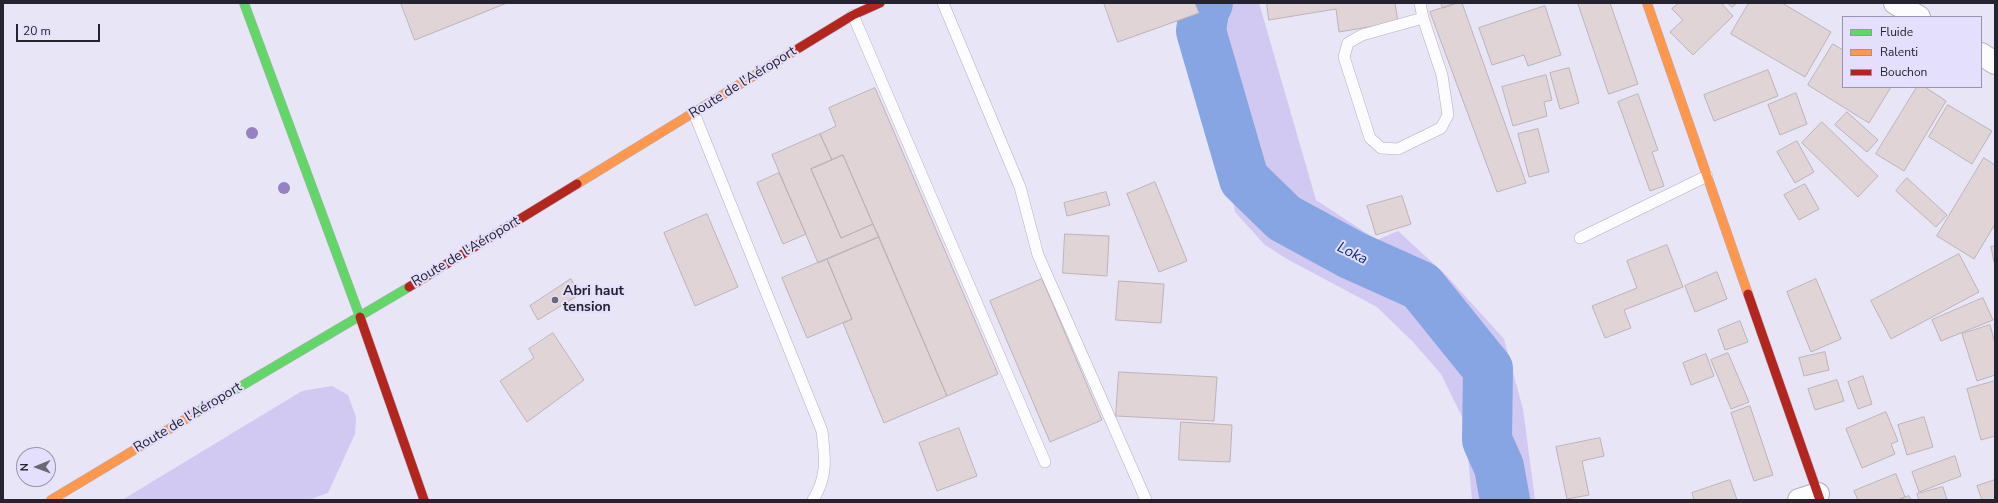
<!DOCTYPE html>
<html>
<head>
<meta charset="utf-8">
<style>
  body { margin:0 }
  #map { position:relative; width:1998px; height:503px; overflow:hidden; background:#e8e5f6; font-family:"Nunito Sans",sans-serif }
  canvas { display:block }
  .frame { position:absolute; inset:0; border:4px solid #262331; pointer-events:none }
  .legend { position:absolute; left:1842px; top:16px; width:140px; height:72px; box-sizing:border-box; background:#e4dffc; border:1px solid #9894ab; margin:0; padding:5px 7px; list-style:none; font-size:12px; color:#262331 }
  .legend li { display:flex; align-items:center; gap:8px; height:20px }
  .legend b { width:20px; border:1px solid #9894ab }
  .north { position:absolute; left:16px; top:447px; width:40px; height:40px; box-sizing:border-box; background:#e4dffc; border:1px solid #9894ab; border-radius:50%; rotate:269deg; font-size:11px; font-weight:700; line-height:16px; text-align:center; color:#262331 }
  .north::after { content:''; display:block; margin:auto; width:14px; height:18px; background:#6a6776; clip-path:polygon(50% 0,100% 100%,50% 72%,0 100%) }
  .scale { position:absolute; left:16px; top:24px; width:84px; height:18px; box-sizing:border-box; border:2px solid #262331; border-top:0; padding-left:5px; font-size:12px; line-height:14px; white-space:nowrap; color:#262331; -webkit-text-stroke:3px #e4dffc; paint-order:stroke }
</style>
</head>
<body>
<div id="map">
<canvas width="1998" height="503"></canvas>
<div class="frame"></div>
<ul class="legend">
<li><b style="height:5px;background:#63d668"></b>Fluide</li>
<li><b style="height:5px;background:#ff974d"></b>Ralenti</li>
<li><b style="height:5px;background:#b3261e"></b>Bouchon</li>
</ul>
<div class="north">N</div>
<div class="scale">20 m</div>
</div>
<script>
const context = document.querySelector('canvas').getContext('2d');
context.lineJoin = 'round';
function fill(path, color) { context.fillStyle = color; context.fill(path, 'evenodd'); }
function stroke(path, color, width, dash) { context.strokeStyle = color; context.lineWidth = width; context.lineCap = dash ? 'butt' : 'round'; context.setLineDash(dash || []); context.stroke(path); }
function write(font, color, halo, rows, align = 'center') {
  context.font = font + ' "Nunito Sans",sans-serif'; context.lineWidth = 4; context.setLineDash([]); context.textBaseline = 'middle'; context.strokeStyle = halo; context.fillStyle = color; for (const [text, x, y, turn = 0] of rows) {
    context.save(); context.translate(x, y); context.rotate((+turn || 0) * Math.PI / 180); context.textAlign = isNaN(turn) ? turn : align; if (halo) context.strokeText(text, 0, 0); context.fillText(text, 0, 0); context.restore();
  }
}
fill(new Path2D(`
  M1198,3H1259L1316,200L1377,240L1398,231L1447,276L1504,339L1523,409L1535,500H1472L1465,423L1441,374L1413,342L1377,307L1287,259L1265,245L1235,212Z
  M332,386L348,395L356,417L355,434L328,493L308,500H122L302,391Z`), '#d1c9f2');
stroke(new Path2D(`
  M1208,3L1204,11L1201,31L1244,179L1284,218L1352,255L1421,286L1488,369L1487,440L1499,467L1505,500`), '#87a5e2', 50);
const building = new Path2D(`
  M401,3H507L415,40Z
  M1104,3H1195L1199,13L1118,42Z
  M1267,3H1395L1398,22L1339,32L1336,9L1269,20Z
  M1441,3H1457L1443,8Z
  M1457,3H1462L1526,183L1497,192L1430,12Z
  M1578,3H1610L1638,84L1609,94Z
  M1679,3H1721L1733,16L1693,55L1670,32L1683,20L1672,9Z
  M1728,3H1737L1732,7Z
  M1749,3H1782L1831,32L1805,77L1731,34Z
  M1545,6L1561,55L1528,66L1524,55L1492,65L1479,28Z
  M1833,44L1843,50V87H1891L1869,123L1808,85Z
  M1569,68L1579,103L1560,109L1550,73Z
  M1768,70L1778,96L1714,121L1704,95Z
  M1546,75L1552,100L1544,102L1547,116L1513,126L1502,87Z
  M1917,87H1925L1946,101L1904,171L1876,154Z
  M875,88L998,374L947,396L843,155L832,160L820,134L836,126L829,108Z
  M1796,93L1807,124L1780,135L1768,105Z
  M1638,94L1658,150L1652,152L1664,186L1650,191L1618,102Z
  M1948,105L1992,131L1972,164L1929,137Z
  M1847,112L1878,140L1867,152L1835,125Z
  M1822,122L1878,176L1858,197L1802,143Z
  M1538,129L1549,172L1529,177L1518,134Z
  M820,134L832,160L811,169L841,238L873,224L879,237L818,263L772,155Z
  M1797,141L1814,172L1795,183L1777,152Z
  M843,155L873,224L841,238L811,169Z
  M1984,158L1995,165V224L1974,259L1937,236Z
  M779,173L806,234L783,244L757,183Z
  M1907,178L1947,215L1936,227L1896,191Z
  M1155,182L1187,261L1159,272L1127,194Z
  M1805,184L1819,209L1799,220L1784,195Z
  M1106,192L1110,205L1067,216L1064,203Z
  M1402,196L1411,224L1376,235L1367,206Z
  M707,214L738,287L695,306L664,233Z
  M1065,234L1109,236L1107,276L1063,273Z
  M879,237L947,396L884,423L843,323L852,319L827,259Z
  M1667,245L1683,287L1624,310L1631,328L1605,338L1592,306L1637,288L1627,261Z
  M1995,246V267L1991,247Z
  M1959,254L1979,292L1891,339L1871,301Z
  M827,259L852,319L807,338L782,278Z
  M1717,272L1727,299L1695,312L1685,286Z
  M571,279L580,294L538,320L530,306Z
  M1042,279L1102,420L1050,442L990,301Z
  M1816,279L1841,339L1811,352L1787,292Z
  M1119,281L1164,284L1161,323L1116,320Z
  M1983,298L1993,320L1941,341L1932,320Z
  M1740,321L1748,342L1725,350L1718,330Z
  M1990,325L1995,343V375L1977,381L1962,334Z
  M553,333L584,380L527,422L500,381L534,358L529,349Z
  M1825,352L1829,370L1804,376L1799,358Z
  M1728,353L1749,402L1731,409L1711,360Z
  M1706,354L1714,376L1691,385L1683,363Z
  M1119,372L1217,377L1214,421L1116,416Z
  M1863,376L1872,404L1858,409L1848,382Z
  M1837,380L1844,401L1815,410L1808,389Z
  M1995,381V436L1981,440L1967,389Z
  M1750,406L1773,475L1754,481L1731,413Z
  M1886,412L1898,441L1891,444L1895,454L1862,468L1846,429Z
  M1924,417L1933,447L1907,455L1898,425Z
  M1181,422L1232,425L1230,462L1179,460Z
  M959,428L977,476L937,491L919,443Z
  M1600,438L1604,456L1582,461L1589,495L1567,499L1556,447Z
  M1955,456L1961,476L1919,492L1912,472Z
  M1896,474L1905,497L1898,500H1858L1854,491Z
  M1730,480L1737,500H1694L1692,493Z
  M1995,480V500H1982L1977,486Z
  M1943,487L1947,500H1919L1917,494Z
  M1909,496L1911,500H1898L1905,497Z`);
fill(building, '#e0d4d6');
stroke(building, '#bbb3b7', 1);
const lane = new Path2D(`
  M943,3L1020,187L1038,255L1146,500
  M1420,3L1423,18L1442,75L1448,115L1441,128L1398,149L1381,148L1370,138L1344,57L1348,43L1362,35L1423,18
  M853,15L1045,462
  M694,113L822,431C825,458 828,476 813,500
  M1580,238L1707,176`);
const street = new Path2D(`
  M1895,3L1919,17
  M1981,54L1995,63
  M1799,500L1818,494`);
const fast = new Path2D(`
  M244,3L360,317
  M194,414L409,287`);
const slow = new Path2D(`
  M1647,3L1748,294
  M577,184L799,48
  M51,500L194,414`);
const jam = new Path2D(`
  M799,48L853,15L880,3
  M409,287L577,184
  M1748,294L1820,500
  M360,317L424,500`);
stroke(lane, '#b1afbd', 12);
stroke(street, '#b1afbd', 24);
stroke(fast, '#b1afbd', 10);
stroke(slow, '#b1afbd', 10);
stroke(jam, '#b1afbd', 10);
stroke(lane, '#fcfbfe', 11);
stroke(street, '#fcfbfe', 22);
stroke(fast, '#63d668', 9);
stroke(slow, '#ff974d', 9);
stroke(jam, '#b3261e', 9);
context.fillStyle = '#9681c2';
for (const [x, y] of [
  [252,133],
  [284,188]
]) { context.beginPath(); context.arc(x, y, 6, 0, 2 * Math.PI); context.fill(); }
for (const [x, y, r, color] of [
  [555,300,4,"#6a6776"]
]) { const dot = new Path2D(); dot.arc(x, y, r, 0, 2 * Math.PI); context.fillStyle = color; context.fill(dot); stroke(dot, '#e4dffc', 1.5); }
write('14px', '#262331', '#e4dffc', [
  ["Route de l'Aéroport",743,83,-32],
  ["Route de l'Aéroport",466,252,-31],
  ["Route de l'Aéroport",188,418,-31]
]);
write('bold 14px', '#262331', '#e4dffc', [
  ["Abri haut",563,292],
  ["tension",563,308]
], 'left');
write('italic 15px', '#0c3279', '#e4dffc', [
  ["Loka",1352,254,26]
]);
</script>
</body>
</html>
